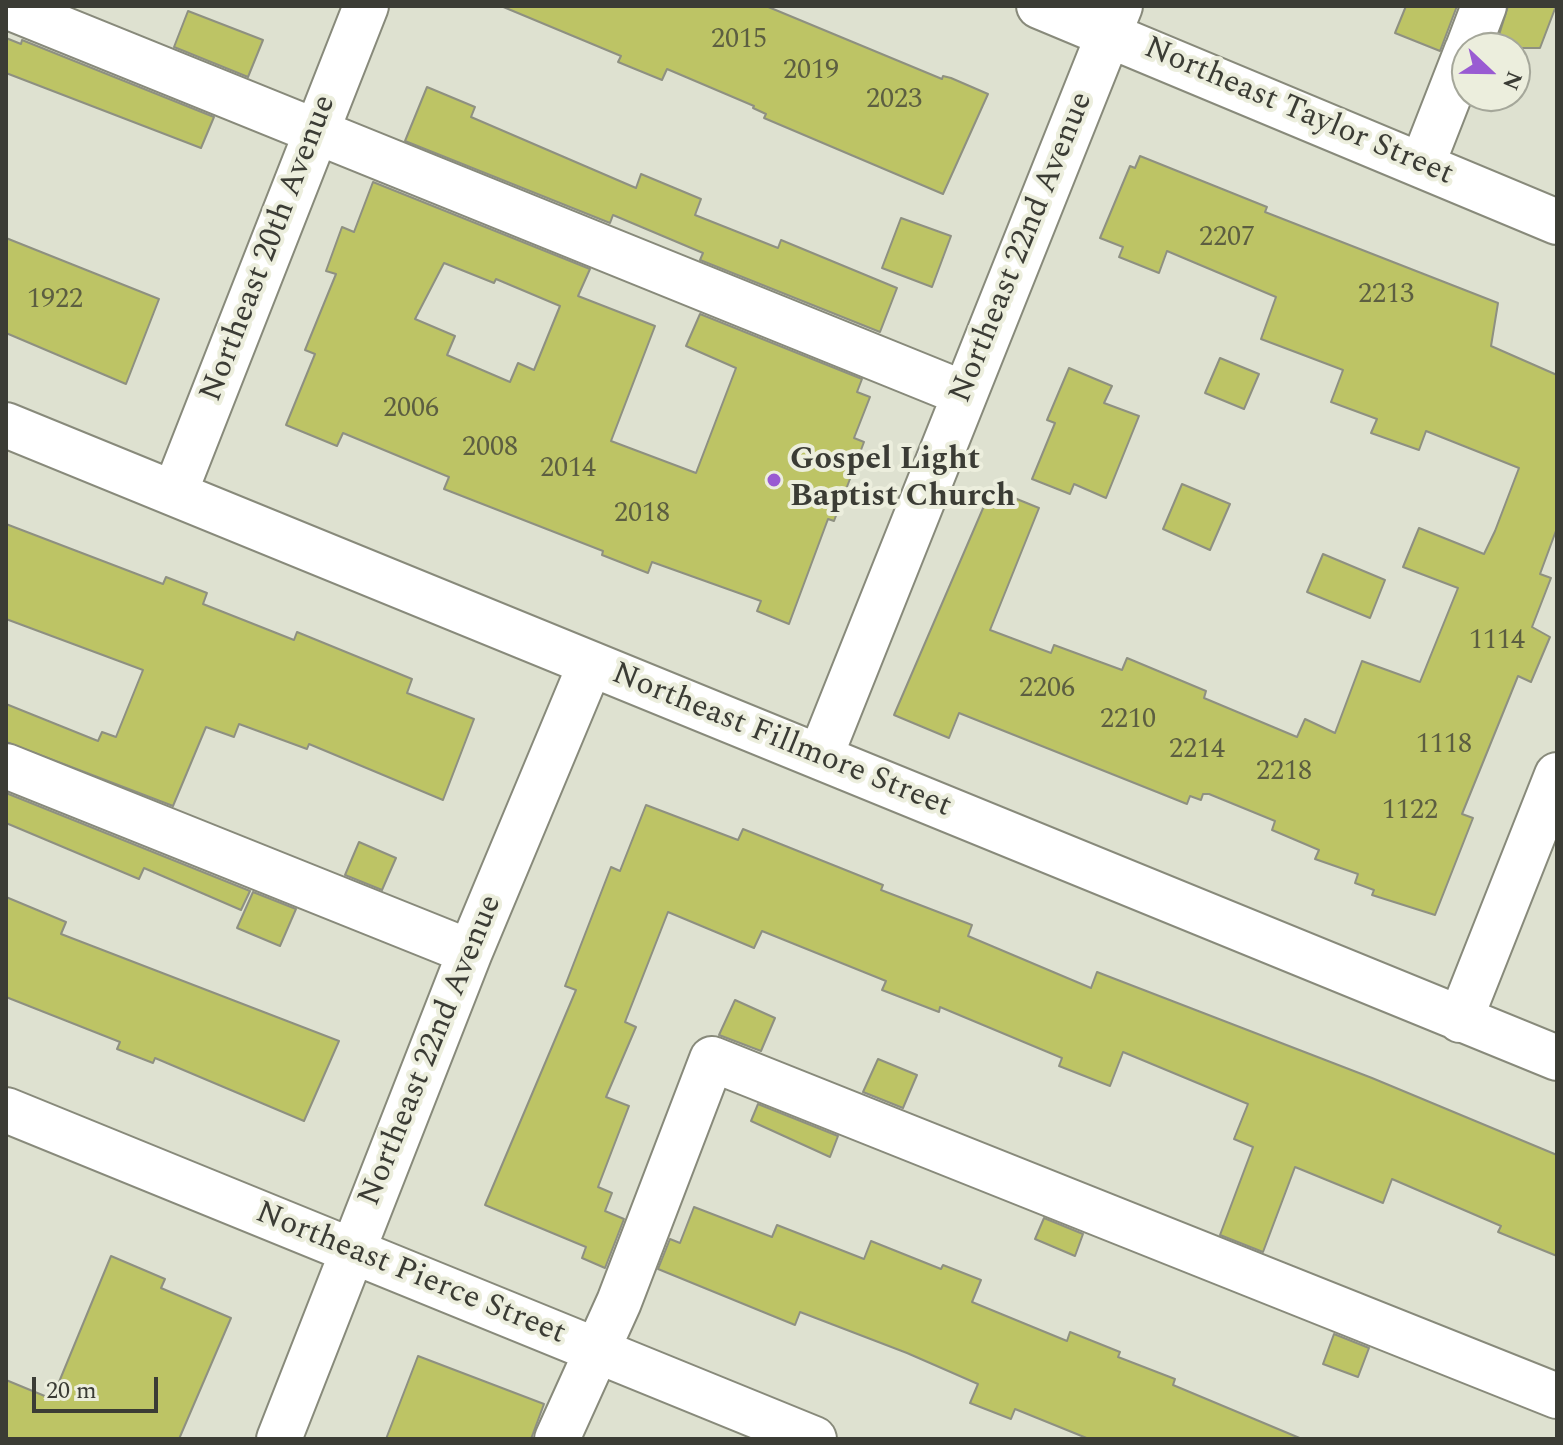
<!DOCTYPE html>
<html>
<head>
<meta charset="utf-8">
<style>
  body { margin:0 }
  #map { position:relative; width:1563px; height:1445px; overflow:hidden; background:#dee1d0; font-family:Spectral,serif }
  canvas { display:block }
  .frame { position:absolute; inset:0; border:8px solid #3b3c35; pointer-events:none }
  .north { position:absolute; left:1451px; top:32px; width:80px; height:80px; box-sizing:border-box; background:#eceedd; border:2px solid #a5a79a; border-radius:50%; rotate:112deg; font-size:22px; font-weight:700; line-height:32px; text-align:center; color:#3b3c35 }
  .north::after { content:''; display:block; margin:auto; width:28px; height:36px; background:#995bd2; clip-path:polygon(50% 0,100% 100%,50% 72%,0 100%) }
  .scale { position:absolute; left:32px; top:1377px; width:126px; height:36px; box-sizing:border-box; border:4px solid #3b3c35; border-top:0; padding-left:10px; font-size:24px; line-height:28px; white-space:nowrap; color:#3b3c35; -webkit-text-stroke:6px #eceedd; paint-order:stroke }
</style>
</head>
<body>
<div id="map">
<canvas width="1563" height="1445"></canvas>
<div class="frame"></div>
<div class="north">N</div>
<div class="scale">20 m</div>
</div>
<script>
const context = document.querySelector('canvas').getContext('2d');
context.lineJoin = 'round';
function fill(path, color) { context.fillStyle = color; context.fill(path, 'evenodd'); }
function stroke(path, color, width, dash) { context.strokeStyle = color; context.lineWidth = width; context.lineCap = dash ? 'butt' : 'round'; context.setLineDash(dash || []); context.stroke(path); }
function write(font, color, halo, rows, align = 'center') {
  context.font = font + ' Spectral,serif'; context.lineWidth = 8; context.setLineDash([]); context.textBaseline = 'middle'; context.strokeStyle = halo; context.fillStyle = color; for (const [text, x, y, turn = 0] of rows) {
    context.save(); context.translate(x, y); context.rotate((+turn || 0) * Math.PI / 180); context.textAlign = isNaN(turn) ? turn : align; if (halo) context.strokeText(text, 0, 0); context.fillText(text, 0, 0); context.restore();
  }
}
const building = new Path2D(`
  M501,6H766L942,79L943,76L951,78L988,94L943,194L764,118L766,114L753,108L754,106L667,69L662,80L618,62L621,56Z
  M1406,6H1457L1440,51L1395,33Z
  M1508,6H1556L1540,48H1495Z
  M188,11L263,40L248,77L174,47Z
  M6,38L21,44L22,40L214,117L201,148L6,73Z
  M427,87L475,107L471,117L636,188L641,174L701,199L695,215L778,248L781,240L897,288L880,332L700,260L703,253L613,215L610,223L405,141Z
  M1140,156L1267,207L1265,212L1498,303L1491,346L1557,375V528L1540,574L1551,578L1532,627L1550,637L1531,682L1518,676L1462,814L1473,818L1435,915L1372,895L1374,890L1355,883L1358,874L1315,859L1319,850L1272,830L1275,821L1209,794H1203L1201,800L1190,796L1187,804L959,713L949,738L894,715L987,499L998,503L1002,493L1039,508L990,630L1051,653L1054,645L1122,670L1127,658L1206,691L1204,698L1297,737L1305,719L1335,733L1362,661L1420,682L1458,588L1403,567L1419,528L1484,554L1495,531L1519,468L1426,431L1419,450L1371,433L1377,419L1331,402L1343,370L1261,339L1276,297L1167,251L1159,273L1119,257L1123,247L1100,238L1130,166L1135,168Z
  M373,182L590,269L578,296L655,326L611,441L696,473L736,368L686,346L700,314L862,379L857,392L870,397L854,438L864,442L834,521L828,519L789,624L757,611L761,601L652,562L648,573L602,555L603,551L444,489L449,477L343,433L337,446L286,425L315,354L305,350L336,274L326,271L342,227L354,232ZM444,263L494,283L496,279L560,306L534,370L518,363L510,382L447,355L455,336L415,319Z
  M901,218L951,236L932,287L882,268Z
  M6,238L159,299L126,384L6,333Z
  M1220,358L1259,374L1244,409L1205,393Z
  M1069,368L1112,386L1104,403L1139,416L1106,498L1074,484L1070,494L1032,479L1055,423L1047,420Z
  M1182,484L1230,504L1210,550L1163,529Z
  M6,524L163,584L166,577L207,593L203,604L294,640L297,632L412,679L407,693L474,719L443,800L309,744L307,749L239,724L234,737L206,727L173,806L6,742V704L98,741L102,732L116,737L143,670L6,619Z
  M1323,554L1385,580L1370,618L1307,592Z
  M6,793L250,891L241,910L144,868L139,879L6,823Z
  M646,805L738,840L743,829L883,885L881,890L972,925L968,936L1091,988L1097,972L1372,1078L1557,1155V1256L1498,1232L1501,1226L1392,1179L1383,1203L1295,1167L1263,1252L1220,1235L1253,1147L1234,1139L1248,1104L1123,1052L1110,1086L1059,1066L1062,1058L940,1007L939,1012L882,990L886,981L762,931L754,948L668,912L625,1022L636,1027L606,1097L629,1106L598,1187L612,1193L605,1211L624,1219L605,1268L582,1258L586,1247L485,1205L576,990L565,986L611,867L620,871Z
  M359,842L396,858L382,890L345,875Z
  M253,892L296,909L280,946L237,928Z
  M6,897L66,922L61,934L339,1041L304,1121L155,1058L153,1063L117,1049L120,1042L6,997Z
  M735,1000L775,1018L761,1051L719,1035Z
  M878,1059L917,1075L903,1108L863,1092Z
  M758,1104L838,1136L830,1157L751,1121Z
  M694,1207L772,1237L777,1225L864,1259L871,1241L941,1269L943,1265L981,1280L972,1302L1067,1341L1070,1332L1120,1352L1118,1357L1175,1379L1173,1385L1302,1439H1089L1015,1409L1011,1419L970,1403L978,1384L907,1353L800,1312L795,1325L658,1269L670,1239L680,1243Z
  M1044,1218L1083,1234L1075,1256L1035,1239Z
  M111,1256L165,1279L161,1288L231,1318L179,1439H6V1380L52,1399Z
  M1334,1334L1369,1348L1358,1377L1323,1364Z
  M418,1356L544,1404L531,1439H386Z`);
fill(building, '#bdc465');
stroke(building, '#8e9081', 2);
const minor = new Path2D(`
  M6,6L965,394
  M1039,6L1557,222
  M1468,48L1484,6
  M1422,165L1467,50
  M6,425L1557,1058
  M175,492L366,6
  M820,757L1120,6
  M6,766L470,952
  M1460,1020L1557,775
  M6,1110L814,1439
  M279,1439L470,952L590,665
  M557,1439L619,1302L712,1059L1557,1396`);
stroke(minor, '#888a7b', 48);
stroke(minor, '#fff', 44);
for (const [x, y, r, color] of [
  [774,480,8,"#995bd2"]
]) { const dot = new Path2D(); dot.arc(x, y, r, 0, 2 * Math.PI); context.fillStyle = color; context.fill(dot); stroke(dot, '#eceedd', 3); }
write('28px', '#5c5e41', null, [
  ["2015",739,42],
  ["2019",811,73],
  ["2023",894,102],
  ["2207",1227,240],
  ["2213",1386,297],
  ["1922",55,302],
  ["2006",411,411],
  ["2008",490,450],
  ["2014",568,471],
  ["2018",642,516],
  ["1114",1497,643],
  ["2206",1047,691],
  ["2210",1128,722],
  ["1118",1444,747],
  ["2214",1197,752],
  ["2218",1284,774],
  ["1122",1410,813]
]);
write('32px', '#3b3c35', '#eceedd', [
  ["Northeast Taylor Street",1298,113,23],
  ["Northeast 22nd Avenue",1023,248,-68],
  ["Northeast 20th Avenue",270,249,-69],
  ["Northeast Fillmore Street",781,742,22],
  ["Northeast 22nd Avenue",432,1051,-68],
  ["Northeast Pierce Street",410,1275,22]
]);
write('bold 32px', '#3b3c35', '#eceedd', [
  ["Gospel Light",790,462],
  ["Baptist Church",790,499]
], 'left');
</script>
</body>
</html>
